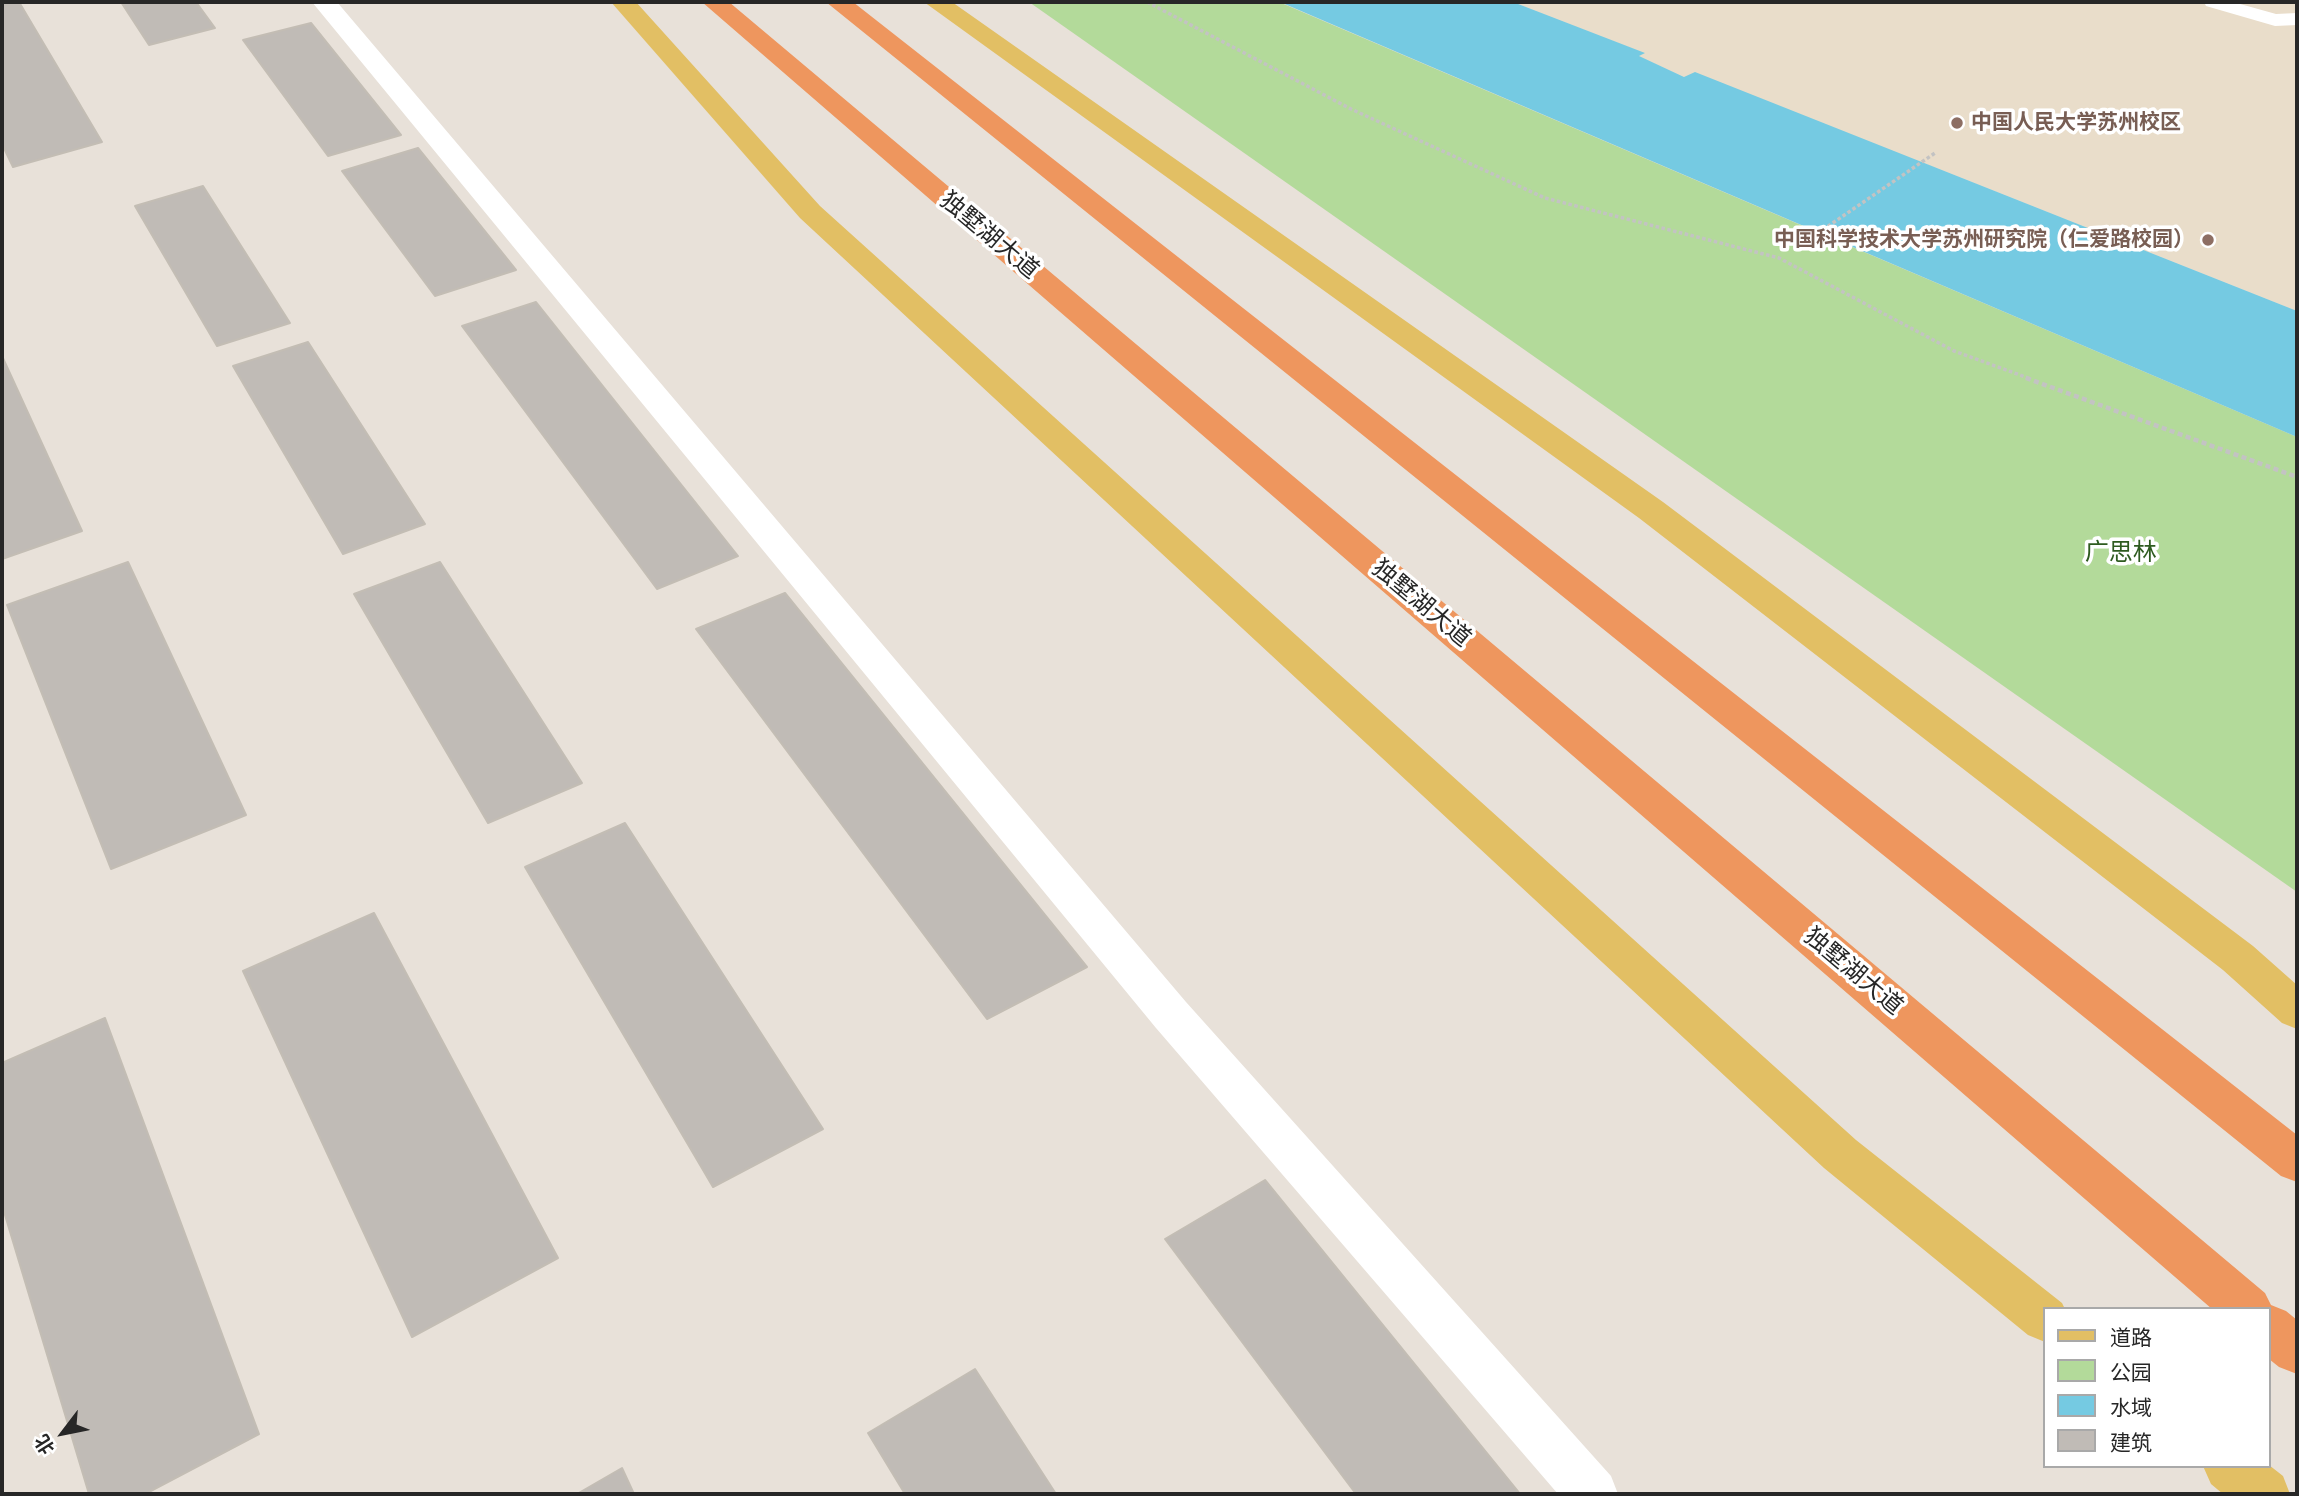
<!DOCTYPE html>
<html>
<head>
<meta charset="utf-8">
<style>
  body { margin:0 }
  #map { position:relative; width:2299px; height:1496px; overflow:hidden; background:#e8e1d9; font-family:Arial,"Noto Sans SC",sans-serif }
  canvas { display:block }
  .frame { position:absolute; inset:0; border:4px solid #272727; pointer-events:none }
  .legend { position:absolute; left:2043px; top:1307px; width:228px; height:161px; box-sizing:border-box; background:#fff; border:2px solid #a9a9a9; margin:0; padding:9px 12px; list-style:none; font-size:21px; color:#272727 }
  .legend li { display:flex; align-items:center; gap:14px; height:35px }
  .legend b { width:35px; border:2px solid #a9a9a9 }
  .north { position:absolute; left:28px; top:1398px; width:70px; height:70px; -webkit-text-stroke:5px #fff; paint-order:stroke; rotate:238deg; font-size:19px; font-weight:700; line-height:28px; text-align:center; color:#272727 }
  .north::after { content:''; display:block; margin:auto; width:24px; height:32px; background:#272727; clip-path:polygon(50% 0,100% 100%,50% 72%,0 100%) }
</style>
</head>
<body>
<div id="map">
<canvas width="2299" height="1496"></canvas>
<div class="frame"></div>
<ul class="legend">
<li><b style="height:9px;background:#e2bf64"></b>道路</li>
<li><b style="height:19px;background:#b3da9a"></b>公园</li>
<li><b style="height:19px;background:#75cae2"></b>水域</li>
<li><b style="height:19px;background:#c0bbb6"></b>建筑</li>
</ul>
<div class="north">北</div>
</div>
<script>
const context = document.querySelector('canvas').getContext('2d');
context.lineJoin = 'round';
function fill(path, color) { context.fillStyle = color; context.fill(path, 'evenodd'); }
function stroke(path, color, width, dash) { context.strokeStyle = color; context.lineWidth = width; context.lineCap = dash ? 'butt' : 'round'; context.setLineDash(dash || []); context.stroke(path); }
function write(font, color, halo, rows, align = 'center') {
  context.font = font + ' Arial,"Noto Sans SC",sans-serif'; context.lineWidth = 7; context.setLineDash([]); context.textBaseline = 'middle'; context.strokeStyle = halo; context.fillStyle = color; for (const [text, x, y, turn = 0] of rows) {
    context.save(); context.translate(x, y); context.rotate((+turn || 0) * Math.PI / 180); context.textAlign = isNaN(turn) ? turn : align; if (halo) context.strokeText(text, 0, 0); context.fillText(text, 0, 0); context.restore();
  }
}
fill(new Path2D(`
  M1513,2H2297V311L1939,169L1684,77L1638,56L1643,53Z`), '#e9ddca');
fill(new Path2D(`
  M1029,2H1279L2297,437V892Z`), '#b3da9a');
fill(new Path2D(`
  M1280,2H1513L1645,53L1639,56L1684,77L1695,72L2297,311V437Z`), '#75cae2');
const building = new Path2D(`
  M2,2H19L102,142L13,167L2,144Z
  M121,2H196L215,28L149,45Z
  M311,23L401,135L328,156L243,40Z
  M418,148L516,270L435,296L342,171Z
  M203,186L290,323L217,346L135,206Z
  M536,302L738,556L657,589L462,326Z
  M308,342L425,524L343,554L233,366Z
  M2,356L82,531L2,559Z
  M128,562L246,815L111,869L7,605Z
  M440,562L582,783L488,823L354,594Z
  M785,593L1087,967L987,1019L696,629Z
  M625,823L823,1129L713,1187L525,867Z
  M374,913L558,1258L412,1337L243,971Z
  M105,1018L259,1434L145,1494H89L2,1205V1063Z
  M1265,1180L1520,1494H1356L1165,1239Z
  M975,1369L1056,1494H905L868,1433Z
  M622,1468L634,1494H577Z`);
fill(building, '#c0bbb6');
stroke(building, '#c3bdb4', 2);
stroke(new Path2D(`
  M1147,2L1351,109L1545,198L1779,258L1954,351L2031,379
  M1808,240L1935,153`), '#c3c3c3', 3.5, [3.5, 2.5]);
stroke(new Path2D(`
  M2026,378L2297,477`), '#c3c3c3', 4.5, [5, 3.5]);
fill(new Path2D(`
  M2204,2H2233L2276,14L2297,13V25L2275,26L2206,6Z`), '#fff');
fill(new Path2D(`
  M312,2H337L1186,1002L1611,1476L1618,1494H1558L1156,1028Z`), '#fff');
fill(new Path2D(`
  M611,2H636L820,206L1856,1140L2062,1303L2065,1309H2045V1342L2028,1335L1824,1168L800,218Z
  M924,2H952L1663,502L2253,946L2297,985V1029L2282,1023L2223,970L1639,518Z
  M2269,1465L2283,1476L2290,1494H2223L2211,1484L2203,1466Z`), '#e2bf64');
fill(new Path2D(`
  M702,2H729L2265,1293L2271,1305L2286,1311L2297,1320V1374L2279,1367L2269,1359V1309H2212Z
  M826,2H853L2297,1135V1182L2281,1176Z`), '#ee965e');
for (const [x, y, r, color] of [
  [1957,123,7,"#8d6e63"],
  [2208,240,7,"#8d6e63"]
]) { const dot = new Path2D(); dot.arc(x, y, r, 0, 2 * Math.PI); context.fillStyle = color; context.fill(dot); stroke(dot, '#fff', 2.5); }
write('bold 21px', '#785e54', '#fff', [
  ["中国人民大学苏州校区",1971,123],
  ["中国科学技术大学苏州研究院（仁爱路校园）",2194,240,"right"]
], 'left');
write('24px', '#272727', '#fff', [
  ["独墅湖大道",989,236,40],
  ["独墅湖大道",1421,604,40],
  ["独墅湖大道",1853,972,40]
]);
write('24px', '#2e5b1f', '#fff', [
  ["广思林",2121,553]
]);
</script>
</body>
</html>
